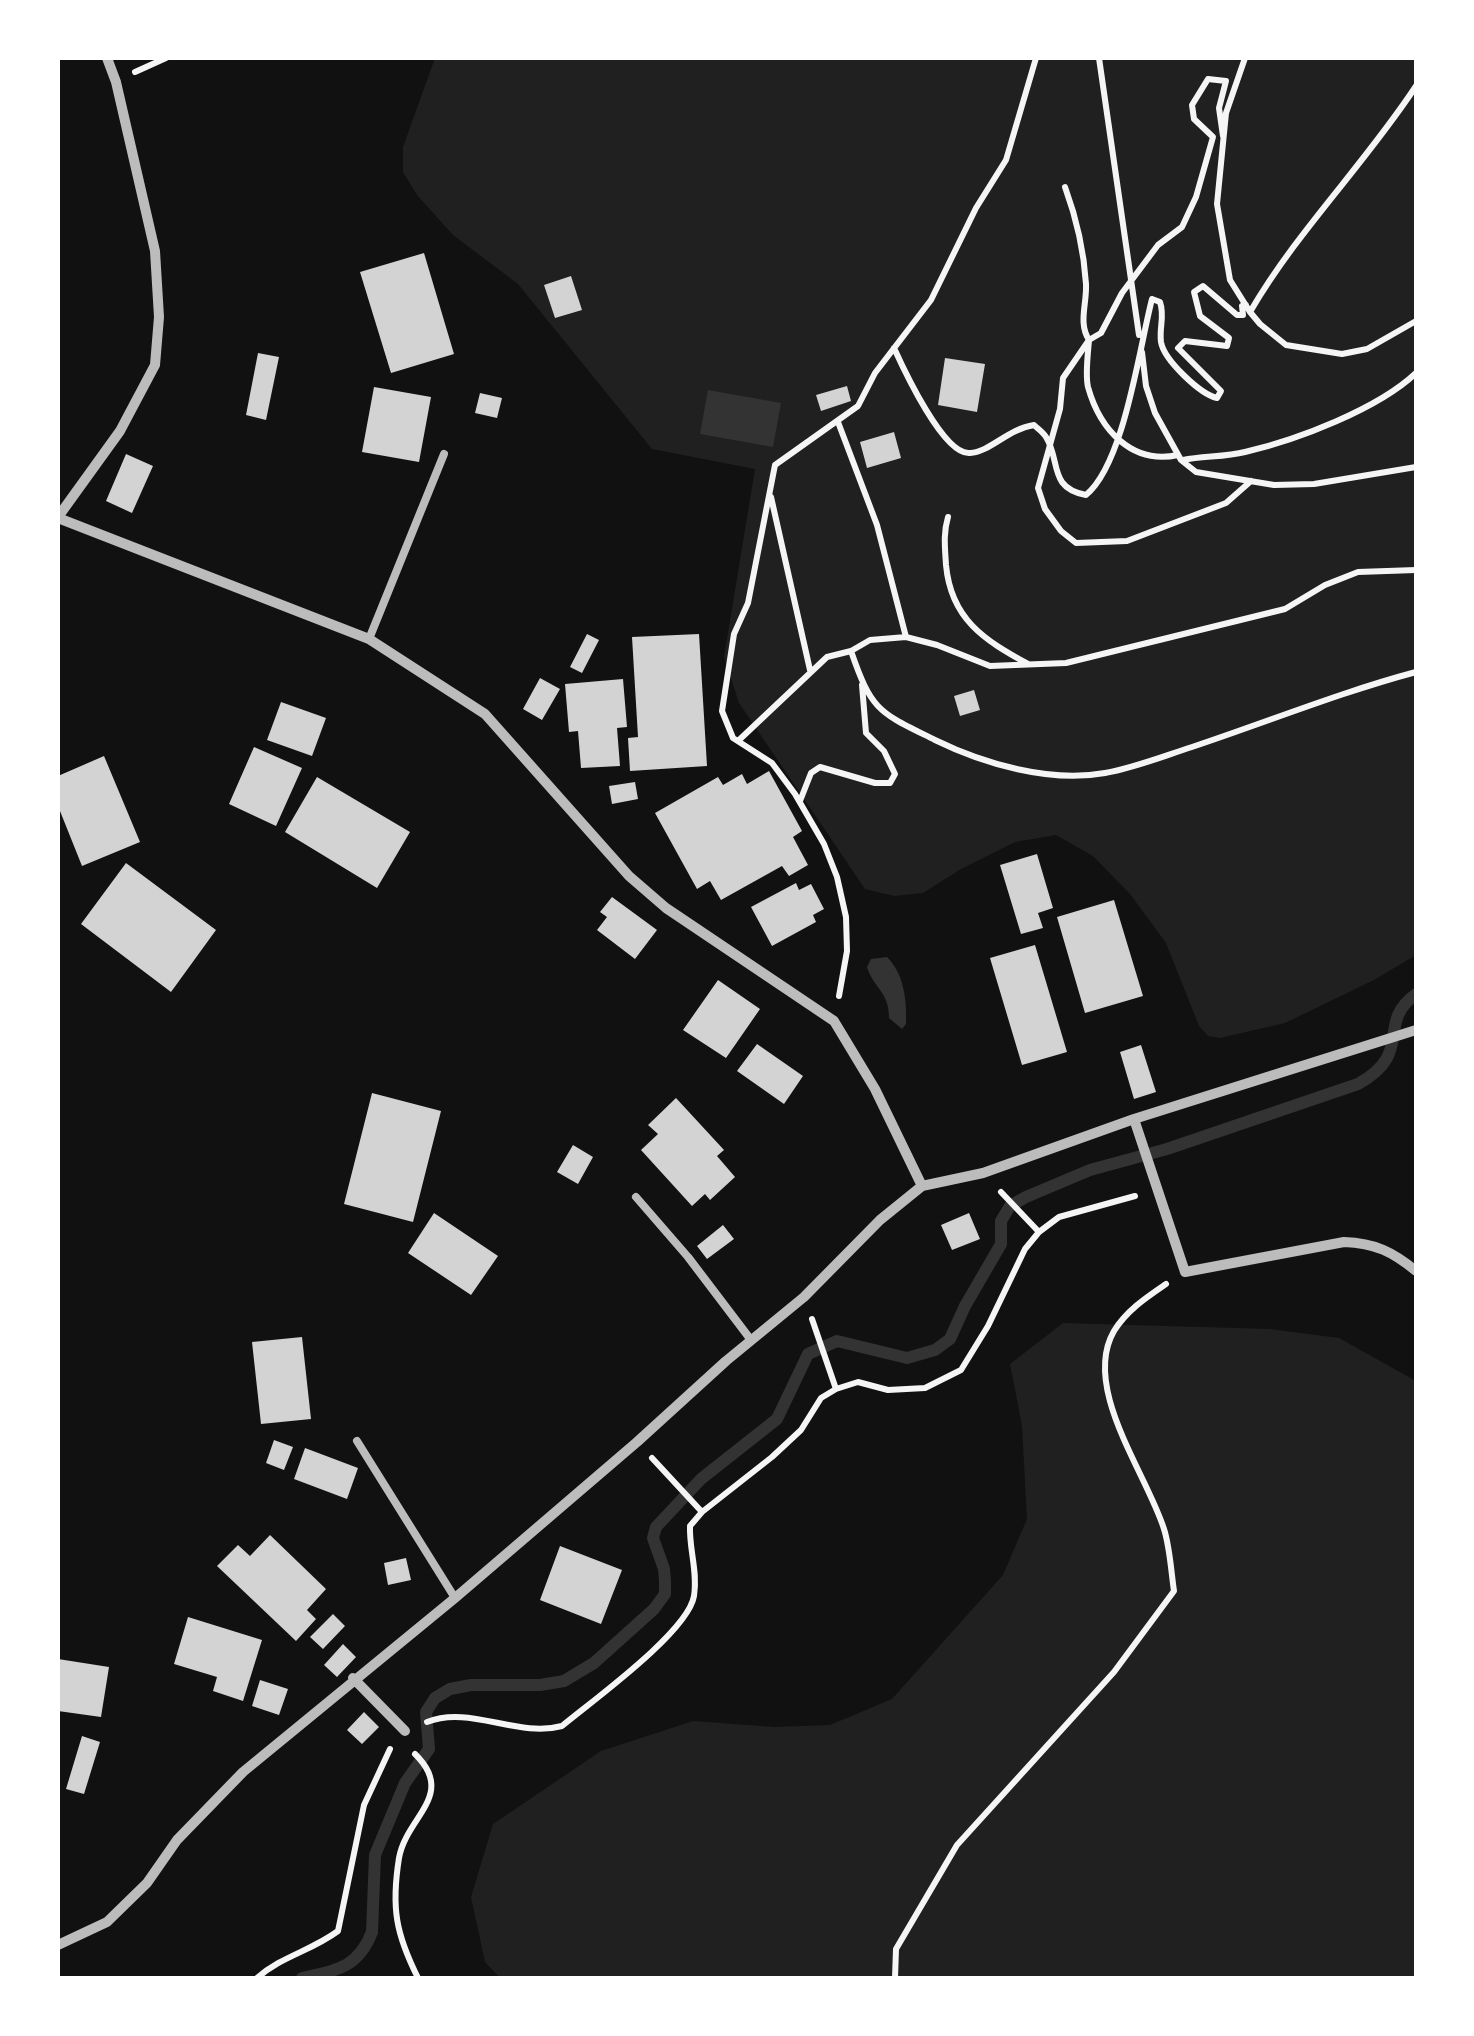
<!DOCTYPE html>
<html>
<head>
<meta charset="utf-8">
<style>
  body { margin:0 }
  #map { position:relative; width:1474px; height:2036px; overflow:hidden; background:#111; font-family:"PT Sans",sans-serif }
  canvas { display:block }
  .frame { position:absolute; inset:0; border:60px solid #fff; pointer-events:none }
</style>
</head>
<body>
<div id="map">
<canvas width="1474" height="2036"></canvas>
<div class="frame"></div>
</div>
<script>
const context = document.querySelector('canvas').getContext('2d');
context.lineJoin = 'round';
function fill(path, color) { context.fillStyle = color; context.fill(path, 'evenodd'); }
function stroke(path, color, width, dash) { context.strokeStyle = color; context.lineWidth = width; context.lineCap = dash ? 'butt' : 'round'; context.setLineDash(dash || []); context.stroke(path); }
fill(new Path2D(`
  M435,58H1416V955L1374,980L1285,1023L1220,1038L1208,1036L1199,1026L1166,943L1130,894L1093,856L1056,835L1015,842L961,869L923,893L894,896L865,889L739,703L724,657L755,469L652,449L518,284L453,235L417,195L403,172V147Z
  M1063,1323L1270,1329L1339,1338L1416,1381V1978H500L485,1962L471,1897L493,1824L601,1751L693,1721L774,1727L830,1725L892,1699L1003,1575L1027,1519L1022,1426L1010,1364Z`), '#202020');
fill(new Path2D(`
  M708,390L781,403L773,447L700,434Z
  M887,957C904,974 907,1000 906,1024L902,1029L889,1018C889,991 874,989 867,967L871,959Z`), '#333');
stroke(new Path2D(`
  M302,1978C337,1970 358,1968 372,1932L375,1855L405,1783L429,1749L426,1712L435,1698L450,1689L471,1685H540L564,1681L594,1663L654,1609L665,1594V1581L664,1569L653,1538L656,1527L701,1479L777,1419L808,1354L837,1341L907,1358L935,1350L950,1339L965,1306L1001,1244V1221L1010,1206L1026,1197L1090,1170L1167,1149L1358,1084C1415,1052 1375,1024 1416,994`), '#333', 12);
fill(new Path2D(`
  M424,253L454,354L391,373L360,272Z
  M571,276L582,310L555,318L544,285Z
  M258,353L279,357L266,420L246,415Z
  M945,358L985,364L977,412L938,405Z
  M847,386L851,401L821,411L816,395Z
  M374,387L431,397L419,462L362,452Z
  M480,393L502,398L497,418L475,413Z
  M894,432L901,458L867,468L860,442Z
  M126,454L153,466L132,513L106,501Z
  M587,634L599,640L582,673L570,667Z
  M699,634L707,766L630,771L628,738L638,737L632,637Z
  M540,678L560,689L542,720L523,709Z
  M623,679L627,727L617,728L620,766L581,768L578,731L569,732L565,684Z
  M974,690L980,710L960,716L954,696Z
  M281,702L326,718L312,756L267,740Z
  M254,747L302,768L276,826L229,804Z
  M104,756L140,842L82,866L58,806V776Z
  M769,771L802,831L793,837L808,865L789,876L782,866L721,900L710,881L697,889L655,813L718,777L723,785L742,774L747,784Z
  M317,777L410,832L377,888L285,832Z
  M635,782L638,799L612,804L609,786Z
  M1037,854L1053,908L1038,913L1043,928L1021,934L1000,865Z
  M126,863L216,930L171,992L81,924Z
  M796,883L799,890L811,884L824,909L813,915L816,922L772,946L751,907Z
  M612,897L657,930L635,959L597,930L607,917L600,912Z
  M1114,900L1143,996L1085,1013L1057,917Z
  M1035,945L1067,1052L1022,1065L990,958Z
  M718,980L760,1009L726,1058L683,1030Z
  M757,1044L803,1076L784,1104L737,1071Z
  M1141,1045L1156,1092L1134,1099L1120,1052Z
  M372,1093L441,1111L413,1222L344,1204Z
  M676,1098L724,1150L717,1156L735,1177L710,1200L705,1194L692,1206L641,1150L658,1134L648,1125Z
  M573,1145L593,1157L578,1184L557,1172Z
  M434,1213L498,1256L471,1295L408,1253Z
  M969,1213L980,1239L952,1250L941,1225Z
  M723,1225L734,1239L707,1259L697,1246Z
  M302,1337L311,1419L261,1424L252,1342Z
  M274,1440L293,1447L284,1470L266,1463Z
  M305,1448L358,1468L347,1499L294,1479Z
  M270,1535L326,1589L307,1610L316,1619L296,1641L217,1566L238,1545L250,1556Z
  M560,1546L622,1570L601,1624L540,1600Z
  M406,1558L411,1580L388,1585L384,1563Z
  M333,1614L345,1626L323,1649L310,1637Z
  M188,1617L262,1640L243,1701L213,1691L217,1677L174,1664Z
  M343,1644L356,1657L337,1677L324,1665Z
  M58,1659L109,1667L101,1717L58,1711Z
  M260,1680L288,1689L279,1715L252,1706Z
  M364,1712L379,1727L362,1744L347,1730Z
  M82,1736L100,1742L84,1794L66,1789Z`), '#d3d3d3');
stroke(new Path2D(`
  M1099,58L1139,335
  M1245,58L1226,113L1217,204L1230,280L1250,312L1260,324L1286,345L1342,354L1367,349L1416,321
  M135,72L166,58
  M1065,187C1076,217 1084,252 1086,284C1087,304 1078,323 1089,340L1101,333L1122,293L1158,245L1182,227L1196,197L1213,137L1194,119L1192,105L1208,79L1226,81L1219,108L1223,136
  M1250,312C1297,231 1365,164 1416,86
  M894,348C904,370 944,456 970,453C990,452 1008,429 1034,425C1038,429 1043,432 1046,437C1061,461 1048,488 1086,495C1124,464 1139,349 1152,299L1160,302C1165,316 1159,327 1161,342C1164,360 1200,394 1217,398L1221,391L1178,348L1185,341L1227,346L1229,338L1200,316L1194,292L1203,286L1237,315H1243L1242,306L1246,305
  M1142,352L1146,386L1155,413L1181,460L1196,472L1274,485L1314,484L1416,467
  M838,422L877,525L906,637
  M1178,455C1132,465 1100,430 1088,387C1085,374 1088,354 1089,340L1063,378L1060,409L1038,488L1045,509L1061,531L1076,543L1127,541L1226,503L1251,481
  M1183,460C1203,456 1225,457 1245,452C1297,440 1378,409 1416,373
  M771,497L810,670
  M948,517C943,534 945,548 946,565C951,619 984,640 1028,664
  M851,651C872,712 879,712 935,740C984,764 1050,783 1105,773C1134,768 1164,756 1192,747C1267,722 1341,692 1416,672
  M738,741L827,657L851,651L870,640L906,637L937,645L990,666L1066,663L1285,609L1325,585L1358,572L1416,570
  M800,801L811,773L820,767L875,783H890L895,774L884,751L866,733L862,685
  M839,996L847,951L846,917L837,877L824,844L795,794L772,763L733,738L722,711L734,634L748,603L775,465L858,406L875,373L931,300L976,208L1006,160L1036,58
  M1001,1192L1039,1232
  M812,1319L836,1389
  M652,1458L702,1512
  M427,1722C470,1705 517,1738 562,1726C592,1701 688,1632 694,1596C698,1572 689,1549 690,1526L702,1512L772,1457L801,1430L821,1398L836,1389L858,1382L888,1390L925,1388L961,1370L988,1326L1025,1249L1039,1232L1059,1217L1135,1196
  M415,1754C457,1795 406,1817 399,1858C391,1908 396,1934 418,1978
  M257,1978C282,1956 311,1951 338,1931L364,1805L390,1749
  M895,1978L896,1949L957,1845L1114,1672L1174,1591C1171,1571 1170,1548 1164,1529C1147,1474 1081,1388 1114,1331C1127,1310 1147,1297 1166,1284`), '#f5f5f5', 6);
stroke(new Path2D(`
  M369,639L444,454
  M636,1197L688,1257L751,1340
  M357,1441L455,1598`), '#bcbcbc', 8);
stroke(new Path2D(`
  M58,517L120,431L155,365L159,317L155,251L116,82L107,58
  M58,518L369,639L485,714L629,876L666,908L834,1021L875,1089L922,1186
  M1134,1119L1185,1272L1344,1242C1375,1243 1393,1252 1416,1271
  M353,1678L405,1731
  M58,1945L107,1922L147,1883L177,1840L243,1772L455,1598L637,1442L726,1361L804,1297L880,1220L922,1186L983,1173L1134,1119L1416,1030`), '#bcbcbc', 10);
</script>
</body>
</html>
